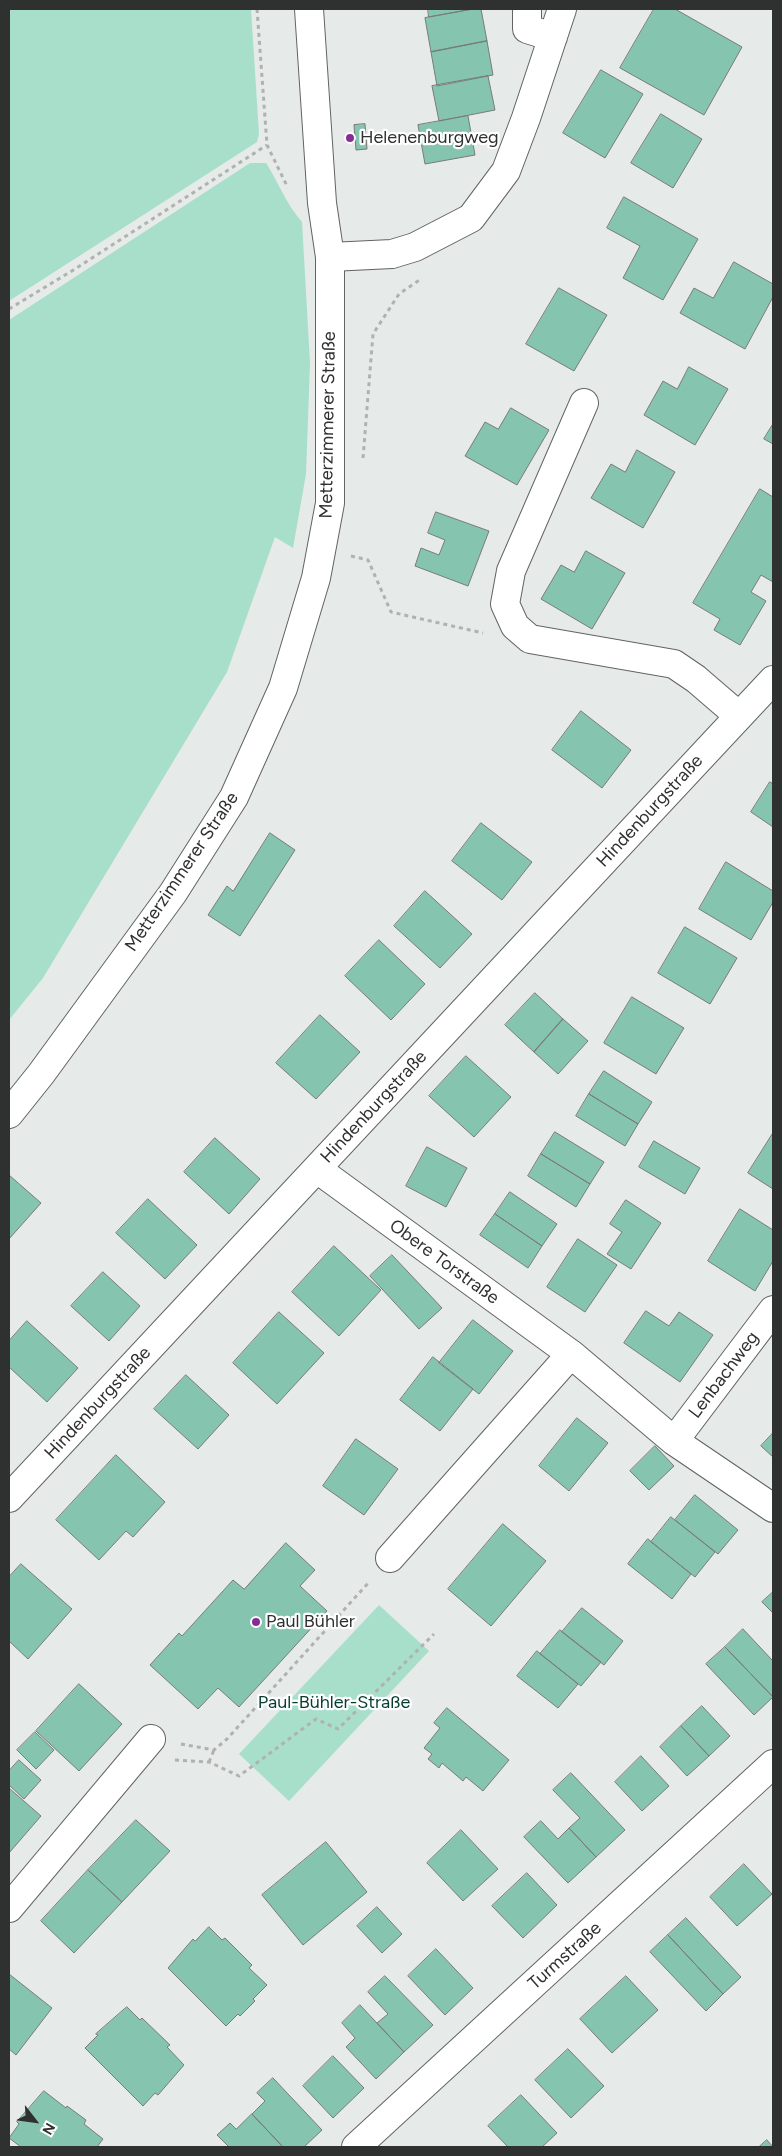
<!DOCTYPE html>
<html>
<head>
<meta charset="utf-8">
<style>
  body { margin:0 }
  #map { position:relative; width:782px; height:2156px; overflow:hidden; background:#e6eae9; font-family:Figtree,sans-serif }
  canvas { display:block }
  .frame { position:absolute; inset:0; border:10px solid #2f3130; pointer-events:none }
  .north { position:absolute; left:10px; top:2096px; width:50px; height:50px; -webkit-text-stroke:4px #fff; paint-order:stroke; rotate:120deg; font-size:14px; font-weight:700; line-height:20px; text-align:center; color:#2f3130 }
  .north::after { content:''; display:block; margin:auto; width:18px; height:22px; background:#2f3130; clip-path:polygon(50% 0,100% 100%,50% 72%,0 100%) }
</style>
</head>
<body>
<div id="map">
<canvas width="782" height="2156"></canvas>
<div class="frame"></div>
<div class="north">N</div>
</div>
<script>
const context = document.querySelector('canvas').getContext('2d');
context.lineJoin = 'round';
function fill(path, color) { context.fillStyle = color; context.fill(path, 'evenodd'); }
function stroke(path, color, width, dash) { context.strokeStyle = color; context.lineWidth = width; context.lineCap = dash ? 'butt' : 'round'; context.setLineDash(dash || []); context.stroke(path); }
function write(font, color, halo, rows, align = 'center') {
  context.font = font + ' Figtree,sans-serif'; context.lineWidth = 4.5; context.setLineDash([]); context.textBaseline = 'middle'; context.strokeStyle = halo; context.fillStyle = color; for (const [text, x, y, turn = 0] of rows) {
    context.save(); context.translate(x, y); context.rotate((+turn || 0) * Math.PI / 180); context.textAlign = isNaN(turn) ? turn : align; if (halo) context.strokeText(text, 0, 0); context.fillText(text, 0, 0); context.restore();
  }
}
fill(new Path2D(`
  M9,9H251L259,134L257,142L9,301Z
  M250,163H266C279,183 286,204 302,222L310,363L306,474L293,548L275,537L227,672L43,978L9,1020V320Z
  M379,1605L429,1651L289,1801L239,1754Z`), '#a7dfcb');
const building = new Path2D(`
  M428,9H473L429,17Z
  M473,9H481L487,41L431,52L425,18Z
  M654,9H675L742,47L704,115L620,68Z
  M487,41L493,75L437,86L431,52Z
  M601,70L643,94L605,158L563,133Z
  M488,76L495,110L439,121L432,86Z
  M661,114L702,139L673,188L631,163Z
  M468,116L475,155L425,164L418,125Z
  M365,124L367,149L356,150L354,125Z
  M624,197L698,239L663,300L623,278L640,246L607,228Z
  M734,262L773,284V297L745,349L680,313L694,288L713,298Z
  M559,288L607,315L574,371L526,344Z
  M689,367L728,389L695,445L644,415L663,381L677,389Z
  M511,408L549,430L517,485L465,456L485,422L498,429Z
  M773,424V444L764,439Z
  M637,450L675,472L643,528L591,498L611,464L625,472Z
  M760,489L773,497V582L761,575L751,592L766,601L740,645L714,630L720,619L693,603Z
  M436,512L489,531L468,586L415,566L421,548L439,555L445,540L428,533Z
  M586,551L625,573L592,629L541,599L561,565L574,572Z
  M581,711L631,750L602,788L552,750Z
  M770,782L773,784V827L751,812Z
  M481,823L532,862L502,900L452,861Z
  M270,833L295,850L240,936L208,915L227,886L233,891Z
  M726,862L773,891V902L751,940L699,909Z
  M425,891L472,934L440,968L394,926Z
  M685,927L737,958L710,1004L658,973Z
  M379,940L425,984L391,1020L345,976Z
  M535,993L563,1019L534,1052L505,1025Z
  M632,997L684,1028L656,1074L604,1043Z
  M320,1015L360,1052L316,1099L276,1063Z
  M563,1019L588,1041L558,1074L534,1052Z
  M466,1056L511,1097L474,1137L429,1096Z
  M604,1071L652,1102L638,1124L589,1094Z
  M589,1094L638,1124L625,1146L576,1116Z
  M555,1132L604,1162L590,1184L541,1154Z
  M773,1133V1189L748,1173Z
  M215,1138L260,1179L229,1214L184,1172Z
  M654,1141L700,1168L685,1194L639,1167Z
  M427,1147L467,1168L446,1207L406,1186Z
  M541,1154L590,1184L576,1207L528,1176Z
  M9,1175L41,1203L9,1239Z
  M510,1192L557,1224L542,1246L495,1214Z
  M148,1199L197,1245L165,1279L116,1233Z
  M626,1200L661,1223L631,1269L607,1254L622,1232L610,1224Z
  M740,1209L773,1230V1261L755,1291L708,1261Z
  M495,1214L542,1246L528,1268L480,1235Z
  M578,1239L617,1265L585,1312L547,1287Z
  M334,1246L381,1290L339,1336L292,1292Z
  M392,1255L442,1308L419,1329L370,1276Z
  M103,1272L140,1306L109,1341L71,1306Z
  M646,1311L669,1326L679,1312L713,1335L680,1382L624,1343Z
  M279,1312L324,1353L277,1404L233,1363Z
  M473,1320L513,1351L479,1394L439,1363Z
  M27,1321L78,1368L47,1402L9,1367V1341Z
  M433,1357L473,1389L440,1431L400,1400Z
  M186,1375L229,1415L198,1449L154,1409Z
  M577,1418L608,1443L569,1491L539,1466Z
  M773,1433V1457L761,1446Z
  M356,1439L398,1469L364,1515L323,1486Z
  M655,1446L674,1466L649,1490L630,1471Z
  M116,1455L165,1502L133,1537L126,1531L99,1560L56,1520Z
  M695,1495L738,1530L718,1554L675,1520Z
  M671,1517L715,1552L695,1577L651,1542Z
  M503,1524L546,1561L491,1626L448,1589Z
  M648,1539L691,1574L672,1599L628,1564Z
  M286,1543L315,1570L300,1586L327,1611L239,1707L218,1688L198,1709L150,1665L179,1633L182,1636L233,1580L244,1589Z
  M21,1564L72,1609L28,1659L9,1641V1577Z
  M773,1592V1613L762,1602Z
  M582,1608L623,1641L604,1665L562,1632Z
  M743,1629L773,1661V1697L725,1647Z
  M560,1630L601,1662L581,1686L540,1654Z
  M725,1647L773,1697L754,1715L706,1664Z
  M537,1651L578,1684L558,1708L517,1676Z
  M79,1684L122,1724L79,1771L36,1731Z
  M702,1706L730,1736L709,1756L681,1726Z
  M447,1708L509,1760L483,1791L466,1777L463,1781L442,1763L439,1768L428,1759L432,1754L424,1748L440,1728L434,1723Z
  M681,1726L709,1756L687,1776L660,1747Z
  M35,1732L54,1750L36,1769L17,1750Z
  M641,1756L669,1786L642,1811L615,1782Z
  M19,1760L41,1780L24,1799L9,1785V1771Z
  M571,1773L625,1830L596,1857L569,1828L580,1818L553,1790Z
  M9,1788L41,1816L9,1853Z
  M136,1820L170,1851L122,1902L88,1870Z
  M541,1821L558,1839L569,1828L596,1857L568,1883L524,1837Z
  M461,1830L498,1869L463,1901L427,1863Z
  M326,1842L367,1892L303,1945L262,1895Z
  M744,1864L772,1894L737,1926L710,1897Z
  M88,1870L122,1902L74,1953L41,1921Z
  M527,1873L557,1905L523,1938L492,1906Z
  M377,1907L402,1934L382,1953L357,1926Z
  M686,1918L741,1977L723,1994L668,1935Z
  M209,1927L222,1940L225,1938L252,1965L249,1968L267,1985L253,1999L255,2001L240,2016L238,2014L226,2026L168,1968L193,1939L195,1941Z
  M668,1935L723,1994L706,2011L650,1952Z
  M436,1949L473,1988L445,2015L408,1976Z
  M9,1974L52,2008L16,2055L9,2049Z
  M385,1976L433,2025L404,2052L377,2023L388,2014L368,1992Z
  M626,1976L658,2010L612,2053L580,2019Z
  M360,2005L404,2052L376,2079L346,2047L355,2038L342,2023Z
  M127,2007L140,2020L142,2018L170,2045L167,2047L184,2065L158,2095L155,2093L143,2106L85,2048L98,2035L96,2034Z
  M568,2049L604,2086L571,2118L535,2080Z
  M333,2056L364,2088L333,2118L303,2086Z
  M273,2078L322,2130L304,2147H283L252,2114L265,2101L257,2093Z
  M44,2091L66,2108L67,2106L86,2120L84,2124L103,2139L97,2147H21L9,2138L19,2124L17,2122Z
  M521,2095L557,2133L542,2147H508L488,2126Z
  M252,2114L283,2147H229L217,2135L230,2123L236,2129Z
  M767,2140L773,2147H759Z`);
fill(building, '#85c4af');
stroke(building, '#787b7a', 1);
const minor = new Path2D(`
  M527,9V29L553,37
  M330,257L392,254L415,247L471,218L506,171L526,118L562,9
  M584,403L511,571L505,604L515,626L530,639L674,664L696,679L739,716
  M317,1169L571,1354L674,1441L773,1508
  M674,1441L773,1310
  M9,1498L773,680
  M390,1558L571,1354
  M9,1908L151,1739
  M356,2147L773,1764`);
const major = new Path2D(`
  M9,1114L41,1074L173,893L234,797L283,688L316,578L330,503V257L322,203L309,9`);
stroke(minor, '#616463', 30);
stroke(major, '#616463', 30);
stroke(new Path2D(`
  M257,9L267,145L288,188
  M9,309L75,269L267,145
  M363,458L373,334L399,294L421,279
  M351,556L368,560L391,612L483,633
  M181,1744L214,1750L227,1739L370,1581
  M175,1760L209,1762L239,1776L316,1719L338,1729L434,1634
  M209,1762L214,1750`), '#afb2b1', 3, [4, 4]);
stroke(minor, '#fff', 28);
stroke(major, '#fff', 28);
for (const [x, y, r, color] of [
  [350,138,5,"#872b96"],
  [256,1622,5,"#872b96"]
]) { const dot = new Path2D(); dot.arc(x, y, r, 0, 2 * Math.PI); context.fillStyle = color; context.fill(dot); stroke(dot, '#fff', 2); }
write('18px', '#2f3130', '#fff', [
  ["Helenenburgweg",360,138],
  ["Paul Bühler",266,1622]
], 'left');
write('18px', '#2f3130', '#fff', [
  ["Metterzimmerer Straße",328,425,-89],
  ["Hindenburgstraße",650,811,-47],
  ["Metterzimmerer Straße",182,872,-56],
  ["Hindenburgstraße",374,1107,-47],
  ["Obere Torstraße",444,1262,36],
  ["Lenbachweg",724,1375,-53],
  ["Hindenburgstraße",98,1403,-47],
  ["Turmstraße",565,1956,-42]
]);
write('18px', '#053e31', '#fff', [
  ["Paul-Bühler-Straße",334,1703]
]);
</script>
</body>
</html>
